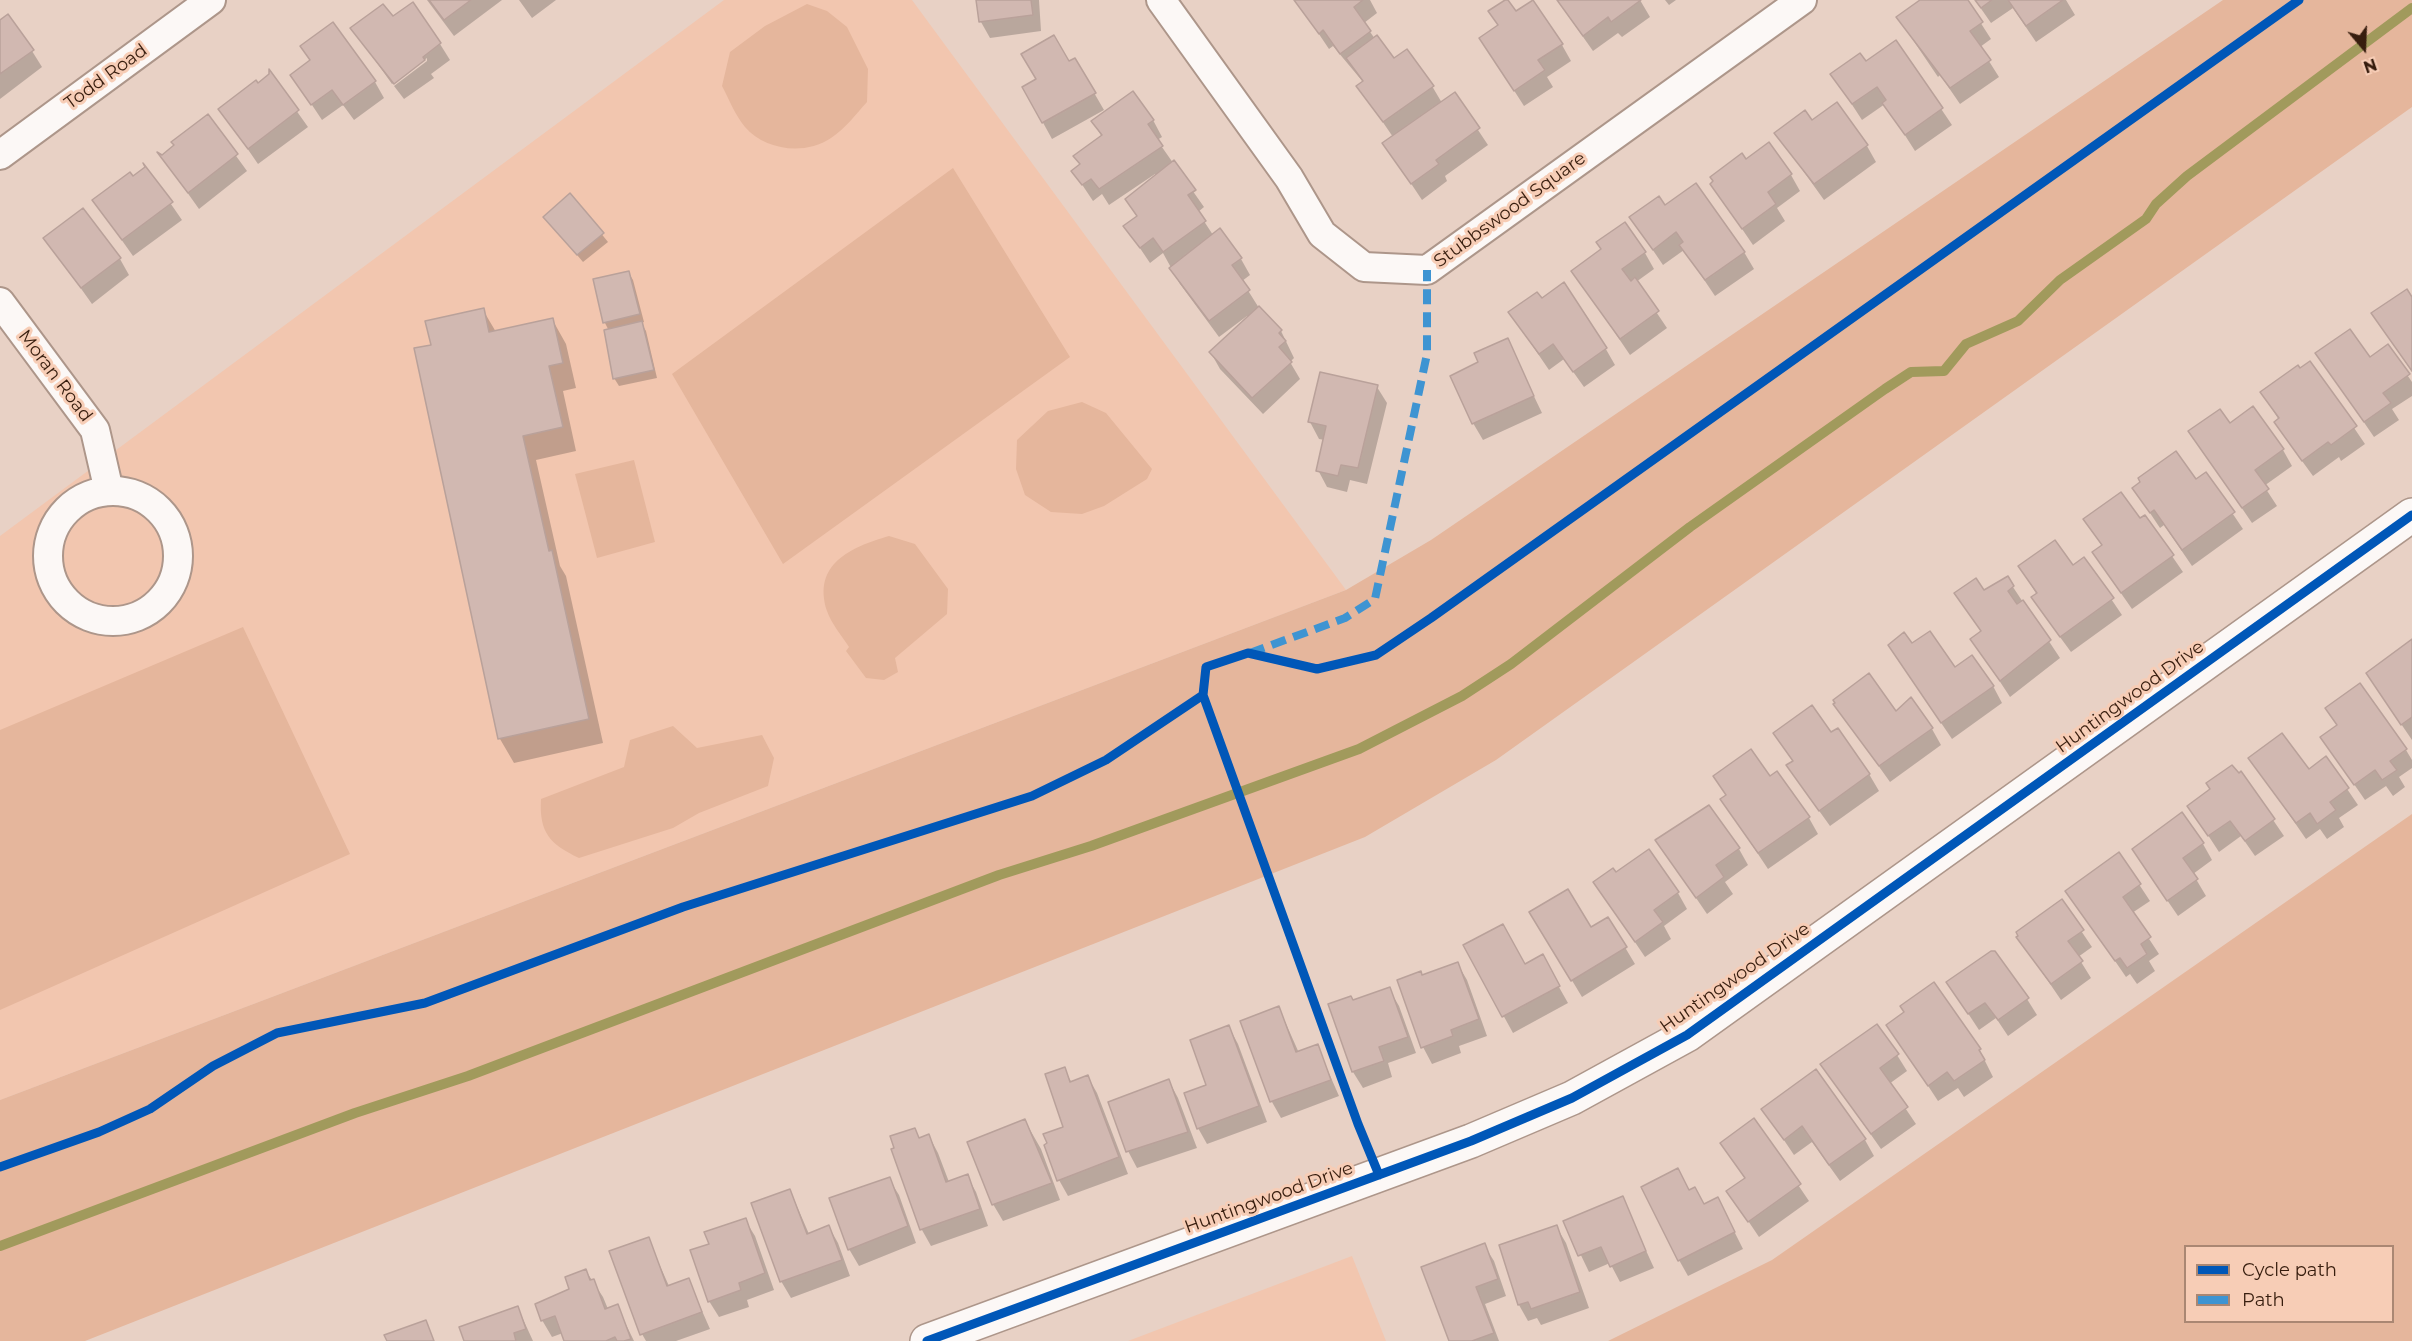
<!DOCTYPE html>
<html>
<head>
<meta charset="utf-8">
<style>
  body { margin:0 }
  #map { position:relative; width:2412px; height:1341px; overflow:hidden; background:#e8d1c5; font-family:Montserrat,sans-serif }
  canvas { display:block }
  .legend { position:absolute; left:2184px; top:1245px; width:210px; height:78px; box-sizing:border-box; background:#f7cdb6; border:2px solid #aa8773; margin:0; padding:8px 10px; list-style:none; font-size:18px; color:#371d0e }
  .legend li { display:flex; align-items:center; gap:12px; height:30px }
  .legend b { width:30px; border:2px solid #aa8773 }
  .north { position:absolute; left:2334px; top:18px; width:60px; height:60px; -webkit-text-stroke:4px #f7cdb6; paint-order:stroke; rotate:161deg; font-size:16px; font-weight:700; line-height:24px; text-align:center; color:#371d0e }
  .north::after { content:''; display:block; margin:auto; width:21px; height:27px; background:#371d0e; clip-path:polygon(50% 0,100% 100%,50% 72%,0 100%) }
</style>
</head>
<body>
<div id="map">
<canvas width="2412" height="1341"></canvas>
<ul class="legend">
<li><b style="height:8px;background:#0057b8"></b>Cycle path</li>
<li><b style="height:8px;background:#3e94d2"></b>Path</li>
</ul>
<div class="north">N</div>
</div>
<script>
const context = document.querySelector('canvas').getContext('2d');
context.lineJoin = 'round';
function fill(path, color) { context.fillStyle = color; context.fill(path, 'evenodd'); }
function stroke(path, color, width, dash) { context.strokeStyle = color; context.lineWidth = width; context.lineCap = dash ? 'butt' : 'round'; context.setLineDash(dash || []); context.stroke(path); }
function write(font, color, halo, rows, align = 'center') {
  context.font = font + ' Montserrat,sans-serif'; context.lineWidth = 6; context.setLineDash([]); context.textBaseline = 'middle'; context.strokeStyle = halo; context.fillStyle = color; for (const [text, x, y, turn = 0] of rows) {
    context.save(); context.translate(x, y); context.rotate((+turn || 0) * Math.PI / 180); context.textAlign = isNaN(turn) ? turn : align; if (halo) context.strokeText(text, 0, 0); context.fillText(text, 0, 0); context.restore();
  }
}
fill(new Path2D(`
  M724,0H912L1346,590L0,1100V536Z
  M1352,1256L1386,1341H1128Z`), '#f2c6af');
fill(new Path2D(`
  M2223,0H2412V107L1496,760L1365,837L85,1341H0V1100L1346,590L1431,540Z
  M807,4L827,11L847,27L868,69L867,102C856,114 845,129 831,138C804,156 765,150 745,127C735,115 729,99 722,86L730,52L765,26Z
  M953,168L1070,357L783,564L672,374Z
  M1082,402L1106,413L1152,469L1147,479L1104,506L1082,514L1051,512L1025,495L1016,469L1017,440L1048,411Z
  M634,460L655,542L597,558L575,474Z
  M889,536L915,544L948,589L947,614L895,658L898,672L884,680L866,678L846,651L849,647C842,636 831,623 827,611C812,564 851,547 889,536Z
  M243,627L350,854L0,1010V730Z
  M673,726L697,748L762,735L774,758L768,786L699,813L673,828L579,858C550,844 539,833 541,799L624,767L630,740Z
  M2412,814V1341H1608L1772,1260ZM2186,1246H2392V1322H2186Z`), '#e5b69c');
fill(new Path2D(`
  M427,0H502L454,36Z
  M519,0H556L532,18Z
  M978,0H1039L1041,31L990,38L981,22Z
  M1296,0H1370L1377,13L1364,23L1375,39L1394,60L1432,86L1442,103L1454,94L1488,145L1445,176L1447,181L1422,200L1384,143L1393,137L1358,86L1363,82L1333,46L1329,49Z
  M1557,0H1640L1650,17L1622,37L1618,33L1593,51Z
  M1665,0H1676L1669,5Z
  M1923,0H1966L1991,39L1980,47L1999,77L1960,104L1940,75L1938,77L1898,18Z
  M1975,0H2066L2075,15L2036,42L2013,8L1991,23Z
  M1515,13L1562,45L1571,61L1547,77L1553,87L1524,106L1481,39Z
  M392,19L440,44L450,60L431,74L434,78L404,99L394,86L427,61V58L392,84L352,28Z
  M0,22L32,51L42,67L0,99Z
  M1896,42L1952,125L1915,151L1885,104L1862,120L1832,74L1866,64Z
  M1075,60L1104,110L1052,139L1024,88Z
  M271,75L308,127L258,164L220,109Z
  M292,75L375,82L384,98L354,120L343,105L322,120Z
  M207,116L247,171L199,209L162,157Z
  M1153,120L1162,137L1157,140L1204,207L1198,212L1213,235L1241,259L1250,275L1242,281L1259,308L1281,331L1294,358L1290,362L1300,379L1263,414L1220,369L1211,353L1249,318L1247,316L1219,337L1180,284L1163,253L1150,263L1125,226L1137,217L1126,199L1156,176L1155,174L1109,205L1102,194L1093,201L1073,171L1081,165L1075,156L1102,137L1093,122Z
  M1812,122L1867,146L1876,162L1824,200L1776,133Z
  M1746,161L1791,175L1800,191L1777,208L1785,221L1753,245L1712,185Z
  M146,168L182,220L133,256L94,201Z
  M570,195L608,242L583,262L545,217Z
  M1665,207L1744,252L1754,269L1715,296L1684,250L1663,265L1631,218Z
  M45,238L120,259L129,275L92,304Z
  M1602,250L1645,253L1654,269L1636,282L1667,328L1630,355L1573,271Z
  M628,272L633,280L644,322L641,323L646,331L657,378L619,386L614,378L609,331L605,323Z
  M1564,284L1588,318L1615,365L1584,387L1564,359L1549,370L1510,313L1542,300Z
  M2412,299V372L2373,314Z
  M483,310L496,332L552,319L566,344L576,388L563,391L576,451L536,460L560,566L566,576L603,743L514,763L500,739L432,346Z
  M1507,340L1542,413L1483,440L1473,423L1480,363Z
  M2388,347L2412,382V396L2392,409L2399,420L2374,437L2317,354L2370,359Z
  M2310,363L2365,444L2341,461L2339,457L2313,476L2286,439L2276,422L2279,420L2262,393Z
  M1377,387L1387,403L1367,484L1350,480L1347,492L1327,487L1318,470L1325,440L1319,439L1310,422Z
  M2230,425L2283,450L2292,466L2264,486L2277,506L2252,523L2190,432Z
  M2206,474L2243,529L2192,566L2164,525L2160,528L2134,489L2196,481Z
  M2145,517L2183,572L2132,609L2093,553L2102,546L2085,519L2140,520Z
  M2084,559L2122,615L2071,652L2043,614L2033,598L2037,595L2020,567H2073Z
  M2007,578L2060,658L2010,697L1972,639L1982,633L1984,592Z
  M2412,642V740L2378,690Z
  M1911,645L1993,686L2002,703L1952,739L1889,646Z
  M1835,705L1895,713L1932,729L1941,745L1890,782Z
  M2327,708L2406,750L2412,760V768L2399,777L2405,787L2393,796L2386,786L2365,800L2322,738L2338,727Z
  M1775,733L1831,734L1869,774L1879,791L1830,826L1797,780L1788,766L1793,762Z
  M2250,758L2308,771L2326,758L2358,805L2339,818L2344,827L2327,839L2320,829L2306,839Z
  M2241,773L2284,836L2255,856L2241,836L2219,852L2189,806Z
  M1769,778L1809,818L1818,834L1768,869L1722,800Z
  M1657,841L1739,849L1748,865L1725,882L1733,894L1707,914Z
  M2203,844L2212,860L2193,874L2206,896L2178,916L2143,865Z
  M2119,854L2150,901L2132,913L2159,954L2149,961L2155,971L2137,984L2130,974L2126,977L2067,891Z
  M1616,874L1678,893L1687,909L1664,926L1671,939L1645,957L1595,883Z
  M2061,901L2092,947L2078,957L2091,978L2061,1000L2018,937Z
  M1608,919L1635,964L1582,997L1541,929H1591Z
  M1465,946L1551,973L1568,1003L1513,1033Z
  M1457,963L1467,980L1487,1036L1459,1046L1461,1053L1432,1064L1423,1047Z
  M1948,983L2027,999L2037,1015L2008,1036L1996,1018L1979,1030Z
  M1389,989L1399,1006L1416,1053L1388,1063L1392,1077L1363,1088L1353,1072L1330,1005L1353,1002Z
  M1279,1008L1299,1053L1317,1046L1339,1096L1281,1118L1272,1102L1242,1022Z
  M1888,1025L1979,1049L1993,1077L1964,1097L1958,1088L1938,1101Z
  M1229,1027L1238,1044L1267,1122L1207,1144L1198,1128L1208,1086Z
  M1897,1055L1907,1071L1889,1084L1916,1124L1881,1149L1822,1065Z
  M1064,1069L1072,1083L1088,1077L1097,1093L1128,1174L1068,1196L1059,1180L1064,1127Z
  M1169,1081L1178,1098L1197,1148L1137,1168L1128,1151Z
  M1763,1109L1865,1140L1874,1156L1840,1181L1812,1142L1794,1155Z
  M1754,1120L1809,1201L1759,1237L1728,1191L1745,1179L1722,1143Z
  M1025,1121L1041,1149L1060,1200L1003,1221L993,1204Z
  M914,1130L920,1139L929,1136L938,1153L949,1182L967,1176L976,1192L988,1226L931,1246L922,1230L893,1150Z
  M889,1179L899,1195L916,1243L859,1266L849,1249Z
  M790,1190L809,1234L829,1227L838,1243L850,1276L791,1298L781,1281Z
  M1690,1192L1704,1206L1718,1199L1743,1249L1688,1276L1679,1260Z
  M1622,1198L1654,1268L1620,1282L1610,1263L1589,1272L1565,1222Z
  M745,1220L755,1236L774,1290L747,1300L749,1307L719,1317L709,1301L711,1245Z
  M1556,1226L1566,1243L1589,1308L1541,1325L1537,1318L1528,1321L1519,1305L1500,1246Z
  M648,1239L669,1286L688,1279L710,1329L676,1341H646L642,1334Z
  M1484,1245L1494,1261L1506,1296L1485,1304L1499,1341H1451Z
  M586,1271L603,1297L608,1309L617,1306L634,1341H566L563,1333L552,1337L542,1320Z
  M518,1308L533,1341H465Z`), '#0003');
stroke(new Path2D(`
  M0,1246L355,1113L468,1076L999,875L1091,846L1359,749L1462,696L1511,664L1690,527L1885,389L1911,372L1944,371L1966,344L2018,321L2060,280L2146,219L2156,204L2187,176L2412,8`), '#a19a5c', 10);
const building = new Path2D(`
  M429,0H471L444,20Z
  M976,0H1031L1033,15L979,22Z
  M1294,0H1363L1354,7L1371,31L1340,54L1323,30L1319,34Z
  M1505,0H1508L1516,11L1533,0L1563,44L1538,60L1545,70L1514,91L1479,38L1498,25L1488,11Z
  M1557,0H1641L1611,22L1608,17L1583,36Z
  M1920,0H1968L1983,22L1970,31L1991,60L1950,88L1896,17Z
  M1975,0H1992L1981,8Z
  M2008,0H2063L2026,26Z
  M413,2L441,43L423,57L425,60L394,84L350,28L383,4L393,16Z
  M8,14L34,50L0,74V20Z
  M333,22L376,81L343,105L332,90L311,105L290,75L310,60L300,46Z
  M1054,35L1069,61L1075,58L1096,93L1042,123L1022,87L1036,79L1021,54Z
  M1377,35L1394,58L1407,49L1434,86L1383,122L1356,86L1363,81L1346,58Z
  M1896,40L1943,108L1905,135L1882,103L1886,100L1877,87L1852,104L1830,74L1860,53L1866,61Z
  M269,69L299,110L248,149L218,109L256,80L258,83L269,74Z
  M1133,91L1154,120L1148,124L1163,146L1099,189L1091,179L1082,185L1071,171L1080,164L1073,156L1102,135L1091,121Z
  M1455,92L1480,128L1436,160L1439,164L1411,184L1382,143Z
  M1837,102L1868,145L1814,184L1774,133L1805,110L1812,120Z
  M208,114L238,154L188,193L157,152L162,155L174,145L171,142Z
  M1769,142L1792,174L1768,192L1776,204L1742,229L1710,184L1713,181L1710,177L1742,153L1746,159Z
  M1174,160L1196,190L1188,195L1206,221L1163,252L1153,238L1140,248L1123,226L1137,216L1125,199Z
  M143,163L173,202L122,240L92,200L130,172L133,176L145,167Z
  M1696,183L1745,252L1705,280L1679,245L1683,242L1676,232L1653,250L1629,217L1659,196L1665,205Z
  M570,193L604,233L577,255L543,217Z
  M83,208L121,258L81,288L43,238Z
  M1625,222L1646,252L1622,269L1631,281L1635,277L1659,311L1620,339L1571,271L1601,249L1596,242Z
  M1220,228L1242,258L1232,265L1250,290L1209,321L1169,268Z
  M629,271L640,314L603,323L593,279Z
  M1564,282L1607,348L1573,372L1553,344L1539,354L1508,312L1537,292L1542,298Z
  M2407,289L2412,297V371L2371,313Z
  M1259,306L1282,330L1279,333L1286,341L1279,347L1292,362L1252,398L1209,352Z
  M484,308L489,332L553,318L563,363L549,366L563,427L523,436L549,551L552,550L589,719L498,739L414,348L431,345L425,321Z
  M642,321L654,370L613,379L604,330Z
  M2350,329L2370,357L2388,344L2410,374L2383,393L2391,403L2364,422L2315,353Z
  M1508,338L1534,396L1472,424L1450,376L1478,362L1474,353Z
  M2310,361L2357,426L2331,445L2328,442L2302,461L2274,422L2279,418L2260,392L2298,365L2300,368Z
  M1320,372L1378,385L1358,468L1341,465L1338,476L1316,471L1326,426L1308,422Z
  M2253,406L2284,449L2255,470L2269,489L2242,508L2188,431L2220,409L2230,423Z
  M2176,451L2196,479L2206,472L2235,512L2182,550L2154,510L2150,513L2132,488L2140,482L2138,478Z
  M2121,492L2140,518L2145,515L2174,555L2121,593L2092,552L2102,545L2083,519Z
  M2055,540L2073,565L2084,557L2114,598L2060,637L2031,597L2037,593L2018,566Z
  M2008,576L2014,586L2008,591L2017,604L2023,600L2051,640L2000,681L1970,639L1981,631L1954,593L1976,578L1984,590Z
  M1930,631L1955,667L1972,655L1994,686L1941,723L1888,645L1904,632L1912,643Z
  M2412,639V717L2401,725L2366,673Z
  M1869,673L1896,711L1911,697L1933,728L1879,766L1833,704L1835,703L1833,700Z
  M2360,683L2407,749L2390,761L2397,770L2382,780L2375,770L2354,785L2320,737L2337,725L2325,708Z
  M1812,705L1831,732L1838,728L1870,774L1819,811L1786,765L1793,761L1773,733Z
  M2282,733L2309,769L2326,756L2349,788L2330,802L2336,810L2317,824L2310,813L2296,823L2248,758Z
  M1751,749L1770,776L1777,771L1810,817L1758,853L1720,799L1726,795L1713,776Z
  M2232,765L2239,773L2241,771L2275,819L2245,841L2230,821L2208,836L2187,806L2210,789L2206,783Z
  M1709,805L1740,848L1716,865L1724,877L1696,898L1655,840Z
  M2182,812L2204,843L2183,858L2198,879L2167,901L2132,849Z
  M1649,849L1679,892L1654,910L1663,922L1635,942L1593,882L1613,868L1616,872Z
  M2119,852L2141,884L2123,897L2151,937L2141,944L2147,954L2127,968L2120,958L2115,961L2065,891Z
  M1568,889L1591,927L1608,917L1627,947L1571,981L1529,912Z
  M2062,899L2084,930L2068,941L2083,961L2051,984L2016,937L2018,936L2016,932Z
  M1503,924L1525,964L1543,954L1560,986L1502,1017L1463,945Z
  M1991,951H1995L2029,998L1998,1020L1985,1003L1968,1014L1946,982Z
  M1458,962L1479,1019L1451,1030L1453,1036L1421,1048L1397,980L1421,971L1422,975Z
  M1934,982L1981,1049L1979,1050L1985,1060L1954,1081L1947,1072L1928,1086L1886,1025L1904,1012L1900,1006Z
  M1390,987L1408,1037L1379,1047L1384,1061L1352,1072L1328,1004L1351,996L1353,1000Z
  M1279,1006L1296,1052L1318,1044L1331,1080L1270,1102L1240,1021Z
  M1877,1024L1899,1054L1880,1068L1908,1107L1871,1134L1820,1064Z
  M1229,1025L1259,1106L1197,1129L1184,1093L1206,1085L1190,1040Z
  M1065,1067L1070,1082L1088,1075L1119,1157L1057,1181L1044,1145L1047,1143L1043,1134L1063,1127L1045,1074Z
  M1816,1069L1866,1139L1829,1165L1802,1126L1784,1140L1761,1109Z
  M1169,1079L1188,1132L1126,1152L1108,1102Z
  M1754,1118L1801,1184L1748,1222L1726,1191L1745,1178L1720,1143Z
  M1025,1119L1052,1183L992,1205L967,1142Z
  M915,1128L919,1138L929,1134L946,1182L968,1174L980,1209L920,1230L891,1149L894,1148L890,1136Z
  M1678,1168L1689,1190L1695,1187L1704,1204L1718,1197L1735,1232L1678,1261L1641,1187Z
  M890,1177L908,1226L848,1250L829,1198Z
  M790,1189L807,1234L829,1225L842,1260L780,1282L751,1203Z
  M1623,1196L1646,1251L1610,1267L1601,1247L1578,1256L1563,1221Z
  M746,1218L765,1273L739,1283L741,1290L708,1302L690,1250L709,1244L704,1232Z
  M1557,1225L1580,1292L1531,1309L1528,1302L1518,1305L1499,1245Z
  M649,1237L667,1286L689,1278L702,1312L640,1335L609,1251Z
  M1485,1243L1498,1279L1476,1287L1494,1333L1472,1341H1449L1421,1267Z
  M586,1269L590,1280L594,1279L605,1309L618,1304L631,1339L624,1341H617L615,1337L606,1341H564L555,1316L541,1321L535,1304L569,1289L565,1277Z
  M518,1306L526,1329L514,1333L516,1341H464L459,1327Z
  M426,1320L434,1341H387L384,1335Z`);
fill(building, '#d1b8b1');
stroke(building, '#b9a19a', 1.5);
const street = new Path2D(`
  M1161,0L1289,178L1322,234L1364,267L1427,270L1802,0
  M0,155L211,0
  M0,302L95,430L109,491
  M48 556a65 65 0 1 1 130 0a65 65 0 1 1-130 0Z`);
const secondary = new Path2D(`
  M927,1341L1471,1141L1572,1098L1687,1035L2412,515`);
stroke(street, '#ad968a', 32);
stroke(secondary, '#ad968a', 36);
stroke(street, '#fcf8f6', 28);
stroke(secondary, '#fcf8f6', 33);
stroke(new Path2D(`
  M1250,653L1345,618L1375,599L1427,354V270`), '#3e94d2', 8, [15, 8]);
stroke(new Path2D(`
  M0,1167L99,1132L150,1109L213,1066L277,1033L425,1003L683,907L1032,796L1106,760L1203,695
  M1379,1175L1358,1124L1203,695L1206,667L1248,653L1317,669L1376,655L1431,618L2299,0
  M927,1341L1471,1141L1572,1098L1687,1035L2412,515`), '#0057b8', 9);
write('18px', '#371d0e', '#f7cdb6', [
  ["Todd Road",106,77,-36],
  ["Stubbswood Square",1510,210,-36],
  ["Moran Road",55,376,53],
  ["Huntingwood Drive",2130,697,-36],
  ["Huntingwood Drive",1735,978,-35],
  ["Huntingwood Drive",1269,1198,-20]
]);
</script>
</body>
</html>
